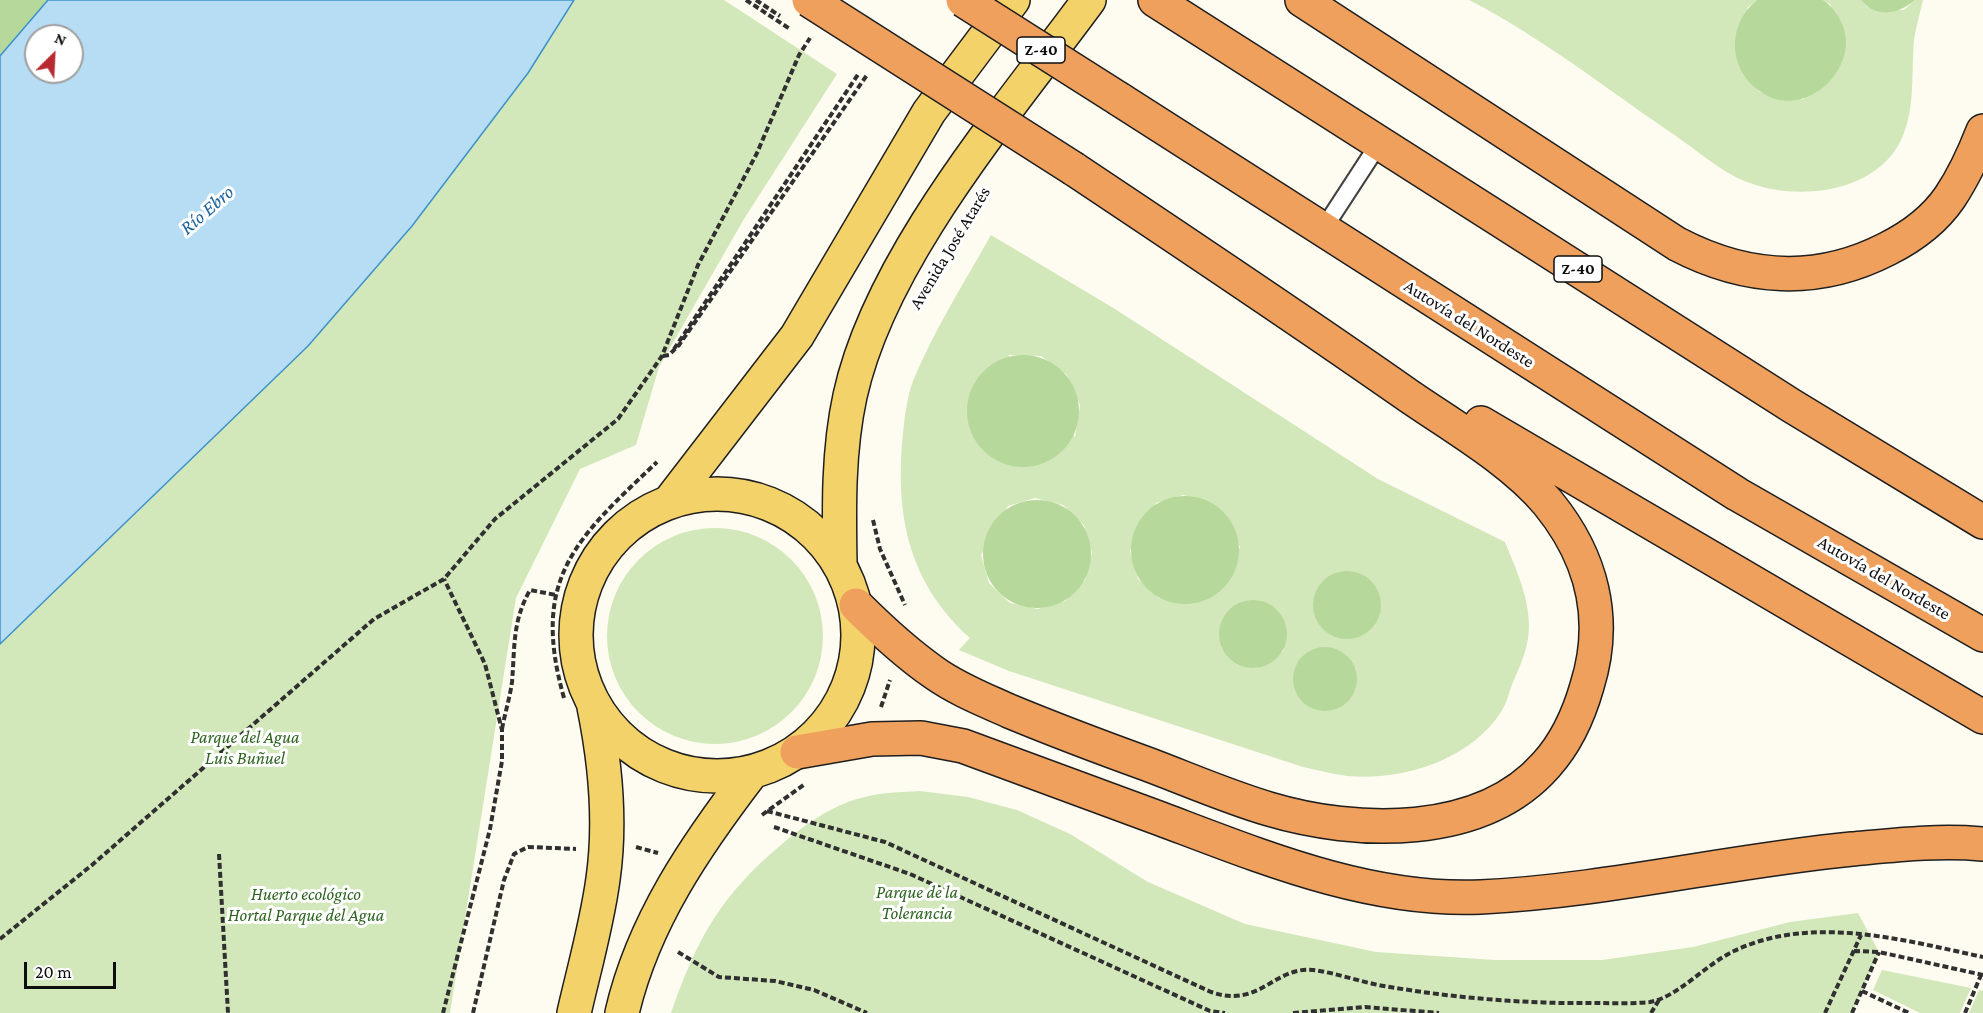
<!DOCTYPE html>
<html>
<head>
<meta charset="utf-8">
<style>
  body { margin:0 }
  #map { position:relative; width:1983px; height:1013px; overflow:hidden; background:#fefcf0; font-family:"Crimson Pro",serif }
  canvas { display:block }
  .north { position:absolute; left:24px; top:24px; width:60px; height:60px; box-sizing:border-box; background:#fff; border:2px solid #9f9f9f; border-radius:50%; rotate:24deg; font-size:16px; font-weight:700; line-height:24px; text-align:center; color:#0e0e0e }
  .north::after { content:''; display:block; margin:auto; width:21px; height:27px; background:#ba2a31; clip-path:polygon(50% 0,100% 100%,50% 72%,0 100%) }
  .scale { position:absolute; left:24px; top:962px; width:92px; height:27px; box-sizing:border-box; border:3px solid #0e0e0e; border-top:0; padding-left:8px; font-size:18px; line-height:21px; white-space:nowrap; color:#0e0e0e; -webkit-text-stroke:4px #fff; paint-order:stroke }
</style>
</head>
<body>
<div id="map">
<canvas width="1983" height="1013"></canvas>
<div class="north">N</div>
<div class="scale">20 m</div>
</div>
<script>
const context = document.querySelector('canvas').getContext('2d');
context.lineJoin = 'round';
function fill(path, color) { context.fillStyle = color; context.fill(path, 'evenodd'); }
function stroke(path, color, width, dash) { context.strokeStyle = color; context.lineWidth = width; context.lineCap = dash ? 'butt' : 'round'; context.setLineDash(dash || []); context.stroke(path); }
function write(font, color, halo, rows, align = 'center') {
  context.font = font + ' "Crimson Pro",serif'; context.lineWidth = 6; context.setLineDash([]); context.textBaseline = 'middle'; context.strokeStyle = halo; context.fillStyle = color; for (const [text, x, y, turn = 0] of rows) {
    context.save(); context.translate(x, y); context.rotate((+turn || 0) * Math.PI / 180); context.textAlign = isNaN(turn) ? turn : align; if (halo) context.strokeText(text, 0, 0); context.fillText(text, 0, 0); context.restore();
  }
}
fill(new Path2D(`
  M574,0H724L837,74L744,219L659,367L636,445L580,469L516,598L450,1013H0V644L308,346L412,226L528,73Z
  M1469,0H1757L1747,8L1758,91L1780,100L1804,99L1831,5L1823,0H1861L1867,7L1904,10L1915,0H1923C1920,13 1916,27 1914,40C1911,74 1916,111 1900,142C1874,193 1798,201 1750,183C1721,173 1696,149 1670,132C1604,87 1541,37 1469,0Z
  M991,235L1115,309L1378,479L1505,542C1516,569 1529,597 1529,626C1529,646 1521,664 1513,682C1509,692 1507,703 1501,712C1470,760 1403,781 1347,776C1333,774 1317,770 1303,767L1009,671L959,650L970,638C911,585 896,521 902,444C904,423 906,400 913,381C934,330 964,283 991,235ZM1008,355L1041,356L1067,375L1080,405L1075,437ZM1183,495C1222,504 1229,510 1240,548L1159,598L1138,579L1130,551L1156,503ZM1035,498L1063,505L1084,525L1092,553L1085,580L1065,601L1038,609L1010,603L989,583L981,555L1008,506ZM1221,647L1284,650C1260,675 1242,673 1221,647Z
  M607 636a108 108 0 1 1 216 0a108 108 0 1 1-216 0Z
  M920,791L968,797L1017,810L1070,834L1148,882L1245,924L1376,952L1495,960H1602L1693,947L1790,922L1858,913L1879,952L1852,1013H671C697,938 721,895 782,844C802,827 824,811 848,802C871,793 896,792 920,791Z
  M1882,970L1971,988L1960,1013H1920L1873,990Z
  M1979,990L1983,991V1013H1969Z`), '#d2e8ba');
fill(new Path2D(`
  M0,0H52L0,61Z
  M1757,0H1823C1838,10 1850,33 1845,52C1837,89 1793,117 1758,90C1727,67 1728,23 1757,0Z
  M1861,0H1915C1899,14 1876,19 1861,0Z
  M967 411a56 56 0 1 1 112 0a56 56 0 1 1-112 0Z
  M1131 550a54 54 0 1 1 108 0a54 54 0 1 1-108 0Z
  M983 554a54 54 0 1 1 108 0a54 54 0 1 1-108 0Z
  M1313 605a34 34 0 1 1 68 0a34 34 0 1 1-68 0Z
  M1219 634a34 34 0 1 1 68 0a34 34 0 1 1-68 0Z
  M1293 679a32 32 0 1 1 64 0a32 32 0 1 1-64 0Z`), '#b6d89a');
const water = new Path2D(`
  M48,0H574L528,73L412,226L308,346L0,644V56ZM36,36H72V72H36Z`);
fill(water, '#b6ddf4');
stroke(water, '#3f92c9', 1.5);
const lane = new Path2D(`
  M1322,231L1380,142`);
const primary = new Path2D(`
  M576 635a141 141 0 1 1 282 0a141 141 0 1 1-282 0Z
  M670,501L797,336L929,112L1013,0
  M840,564C839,508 838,451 850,396C880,258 1006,113 1089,0
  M574,1013C584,969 597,924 603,879C611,823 605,761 594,707
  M622,1013C643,922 696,845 752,772`);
const highway = new Path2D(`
  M1155,0L1792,406L1983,522
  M1302,0L1677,244C1746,280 1817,285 1887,249C1911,237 1935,219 1950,197C1964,176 1974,154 1983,131
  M1119,99L1737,494L1983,635
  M1481,423L1983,717
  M856,605C881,630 907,654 936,674C959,690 985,700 1009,711C1055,730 1100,747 1147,764C1187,779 1228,797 1269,809C1356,835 1481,839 1546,765C1566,743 1579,714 1587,686C1608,619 1592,557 1548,503C1512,460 1452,426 1406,394C1296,317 1185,243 1074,169
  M797,752L872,739L921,738L963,746C1029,770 1095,794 1161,819C1262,857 1370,902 1481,897C1605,891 1728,861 1852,849C1896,845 1938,840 1983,844`);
stroke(lane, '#414141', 20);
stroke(primary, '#1f1f1f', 36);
stroke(highway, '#1f1f1f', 36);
stroke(new Path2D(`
  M674,349L859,73
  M663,356L669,355L679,345L867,75
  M873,520L880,549L905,605
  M564,698C530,578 576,539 657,462
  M881,707L890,680
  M502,729C505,713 510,697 512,682C515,647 512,622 530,590L556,595
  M767,811L885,842L1211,992C1260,1009 1274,966 1313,970C1337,973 1360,982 1384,986C1454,998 1525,1004 1596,1003C1613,1003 1632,1004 1650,1002C1678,997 1706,964 1734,951C1812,914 1903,940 1983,957
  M762,815L805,784
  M774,827L910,874L1210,1011L1225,1013
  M636,847L658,853
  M219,854L228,1013
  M0,939L92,865L374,619L444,579L495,519L618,419L662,356L698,265L757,153L799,55L810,38
  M1854,951L1879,952L1983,975
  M678,952L719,977L775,981L814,990L867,1013
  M1862,991L1909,1013
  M443,1013L490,829L502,761V730L485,664L444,579
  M473,1013L504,880L514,854L528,847L576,849
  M1293,1013L1365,1007L1439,1013
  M1651,1013L1659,1000
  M1825,1013L1861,935
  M1852,1013L1879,952
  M1965,1013L1981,975`), '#303030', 4, [6, 3]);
stroke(lane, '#fff', 16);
stroke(primary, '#f4d26a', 33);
stroke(highway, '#f0a05d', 33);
const highwayBridge = new Path2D(`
  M809,0L1074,169
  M963,0L1119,99`);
stroke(highwayBridge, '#1f1f1f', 36, []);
stroke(new Path2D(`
  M746,0L790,29
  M756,0L780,16`), '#303030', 4, [6, 3]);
stroke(highwayBridge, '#f0a05d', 33);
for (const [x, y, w] of [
  [1041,50,48],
  [1578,269,48]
]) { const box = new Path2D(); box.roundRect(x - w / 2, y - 13, w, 26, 4.5); context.fillStyle = '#fff'; context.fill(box); stroke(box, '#0e0e0e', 1.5); }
write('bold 16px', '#0e0e0e', null, [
  ["Z-40",1041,50],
  ["Z-40",1578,269]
]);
write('18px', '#0e0e0e', '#fff', [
  ["Avenida José Atarés",950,248,-59],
  ["Autovía del Nordeste",1469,324,32],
  ["Autovía del Nordeste",1884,578,30]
]);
write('italic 18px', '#2e6420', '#fff', [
  ["Parque del Agua",245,737],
  ["Luis Buñuel",245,758],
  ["Parque de la",917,892],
  ["Tolerancia",917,913],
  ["Huerto ecológico",306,894],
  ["Hortal Parque del Agua",306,915]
]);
write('italic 20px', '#1b649d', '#fff', [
  ["Río Ebro",207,210,-41]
]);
</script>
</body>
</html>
